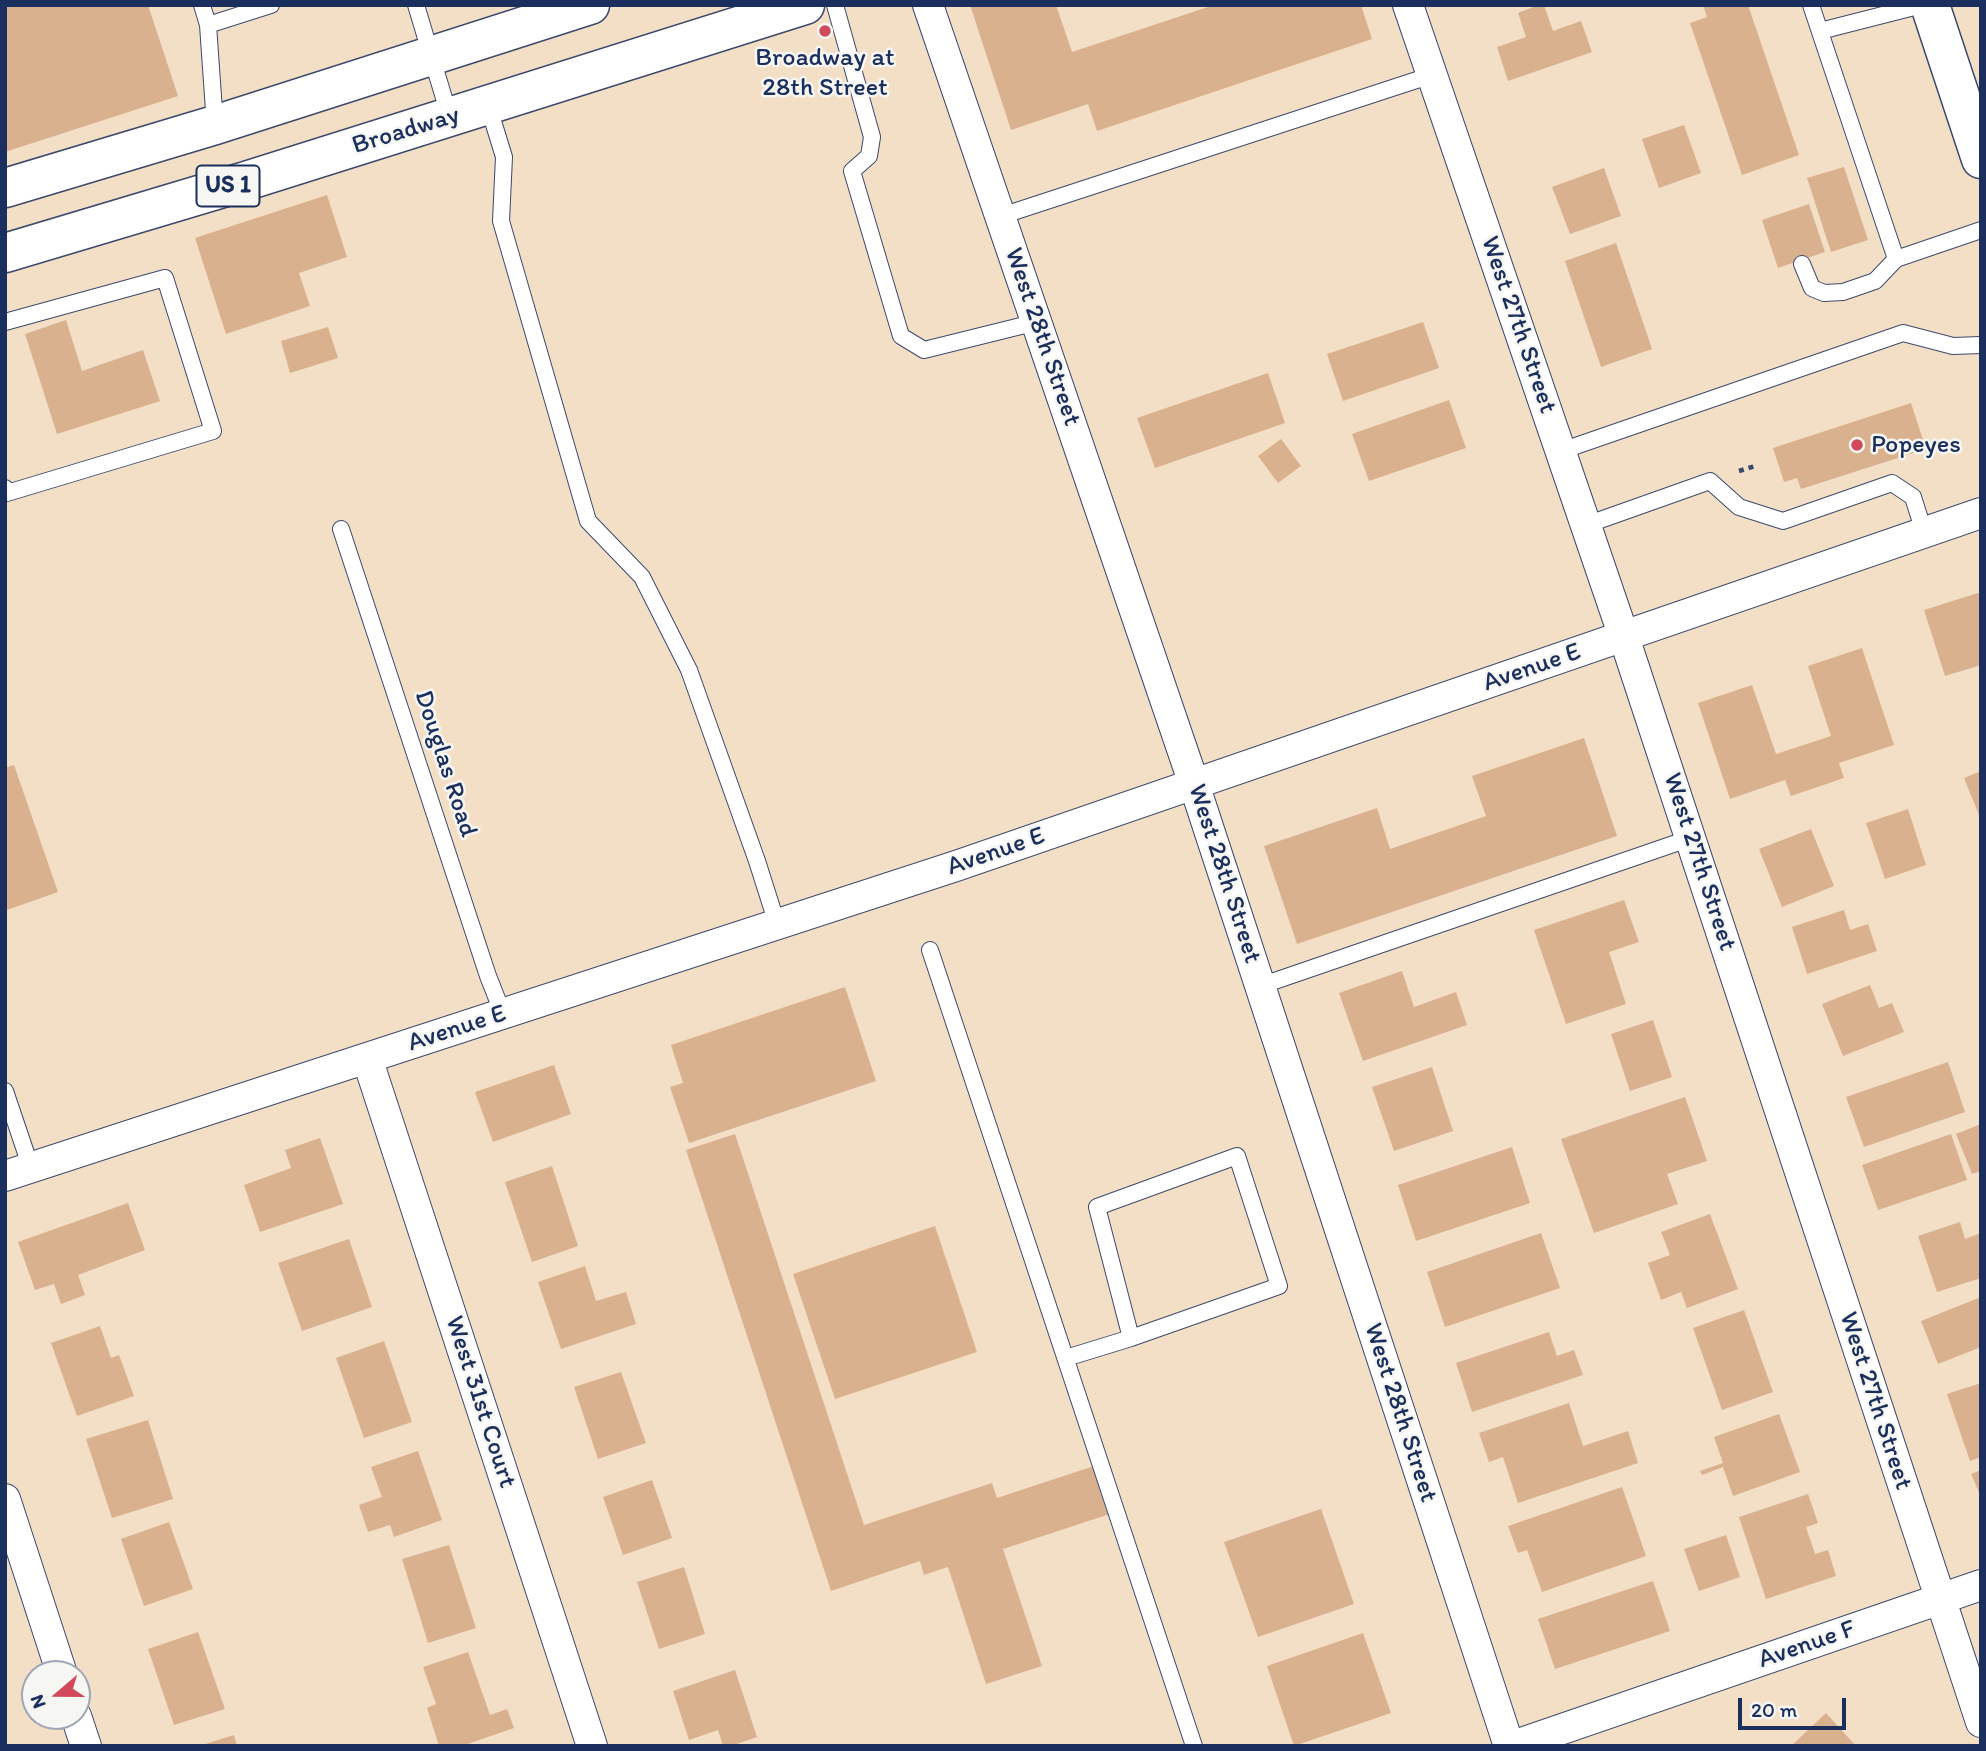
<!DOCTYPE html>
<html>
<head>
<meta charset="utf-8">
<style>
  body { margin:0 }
  #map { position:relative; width:1986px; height:1751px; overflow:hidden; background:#f3dfc5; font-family:Itim,sans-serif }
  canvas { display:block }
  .frame { position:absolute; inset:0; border:7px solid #1b2f5e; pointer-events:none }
  .north { position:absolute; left:21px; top:1660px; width:70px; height:70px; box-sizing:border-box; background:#f6f6f2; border:2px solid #9ea6b7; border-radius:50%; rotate:250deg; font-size:19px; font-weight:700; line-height:28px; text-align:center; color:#1b2f5e }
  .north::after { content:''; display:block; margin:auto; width:24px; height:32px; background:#d1495b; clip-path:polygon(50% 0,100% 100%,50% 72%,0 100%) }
  .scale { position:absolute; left:1738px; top:1698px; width:108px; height:32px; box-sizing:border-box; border:4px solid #1b2f5e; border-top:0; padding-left:9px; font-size:21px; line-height:24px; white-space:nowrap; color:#1b2f5e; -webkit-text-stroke:5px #f6f6f2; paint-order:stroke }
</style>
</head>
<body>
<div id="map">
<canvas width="1986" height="1751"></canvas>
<div class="frame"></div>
<div class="north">N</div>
<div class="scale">20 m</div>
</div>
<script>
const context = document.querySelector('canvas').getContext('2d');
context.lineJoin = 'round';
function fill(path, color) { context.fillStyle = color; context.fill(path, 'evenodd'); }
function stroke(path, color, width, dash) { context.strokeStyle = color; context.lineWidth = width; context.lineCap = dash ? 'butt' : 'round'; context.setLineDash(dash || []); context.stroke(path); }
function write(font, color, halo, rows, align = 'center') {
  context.font = font + ' Itim,sans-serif'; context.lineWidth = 5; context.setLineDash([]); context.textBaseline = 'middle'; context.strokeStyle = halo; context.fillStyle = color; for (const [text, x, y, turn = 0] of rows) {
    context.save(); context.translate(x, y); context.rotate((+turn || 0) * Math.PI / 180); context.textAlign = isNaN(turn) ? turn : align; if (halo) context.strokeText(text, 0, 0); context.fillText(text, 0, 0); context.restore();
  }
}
fill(new Path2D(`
  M5,5H148L178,96L5,152Z
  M970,5H1056L1072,52L1214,5H1361L1372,39L1097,131L1088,104L1011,130Z
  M1539,5H1544L1553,31L1581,21L1592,52L1508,81L1497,47L1526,37L1518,13Z
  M1703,5H1748L1799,155L1742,175L1690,23L1707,17Z
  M1684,125L1701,173L1659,188L1642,139Z
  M1844,167L1868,240L1831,252L1807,178Z
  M1604,168L1621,216L1570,234L1552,187Z
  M327,195L347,257L299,273L310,306L226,334L195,238Z
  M1809,204L1825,252L1778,268L1762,220Z
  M1616,243L1652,349L1601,367L1565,261Z
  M66,320L82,371L143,350L160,401L57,434L25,334Z
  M1423,322L1439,368L1343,401L1327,354Z
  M328,327L338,358L290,373L281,341Z
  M1268,373L1285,423L1155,468L1137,418Z
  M1449,400L1466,448L1369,481L1352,434Z
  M1911,403L1926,449L1801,489L1797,478L1784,482L1773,448Z
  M1281,439L1301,466L1278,483L1258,456Z
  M1981,592V665L1945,676L1924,610Z
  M1862,648L1894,745L1839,763L1844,778L1791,796L1785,780L1730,799L1698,703L1752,685L1776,754L1831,736L1808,666Z
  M1584,738L1617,836L1297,944L1264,846L1377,808L1390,849L1486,816L1472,776Z
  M14,765L58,892L7,910L5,905V768Z
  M1981,771V820L1964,778Z
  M1908,809L1926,865L1885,879L1866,823Z
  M1811,829L1834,886L1782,907L1759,849Z
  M1624,900L1639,942L1609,952L1626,1004L1566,1024L1534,930Z
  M1844,910L1850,930L1868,924L1877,951L1807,974L1792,927Z
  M1402,971L1414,1007L1456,992L1467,1025L1363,1061L1339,993Z
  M1870,985L1879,1008L1892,1003L1904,1032L1843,1056L1822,1004Z
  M845,987L876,1081L689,1143L670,1087L683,1083L671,1045Z
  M1653,1020L1672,1077L1630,1091L1611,1034Z
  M1948,1062L1965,1112L1864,1147L1846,1097Z
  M554,1065L571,1114L493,1142L475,1092Z
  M1432,1067L1453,1131L1394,1151L1372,1087Z
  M1685,1097L1707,1161L1667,1174L1678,1204L1594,1233L1561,1139Z
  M1981,1124V1171L1972,1174L1956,1134Z
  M735,1134L864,1525L992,1483L997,1498L1094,1466L1110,1514L1003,1549L1042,1666L986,1684L948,1567L924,1575L920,1561L831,1591L686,1150Z
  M1951,1134L1967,1180L1878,1210L1862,1165Z
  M320,1138L343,1204L260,1232L244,1185L291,1168L285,1150Z
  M1512,1147L1530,1203L1416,1241L1398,1185Z
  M552,1166L578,1246L532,1262L505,1182Z
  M128,1203L145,1250L78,1275L85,1295L61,1304L54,1284L35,1290L18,1242Z
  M1710,1214L1738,1289L1687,1308L1681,1292L1661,1300L1648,1263L1670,1255L1661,1232Z
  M1960,1222L1965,1239L1981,1233V1278L1937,1292L1918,1236Z
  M935,1226L977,1352L835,1399L793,1274Z
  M1541,1233L1560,1288L1445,1327L1427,1272Z
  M349,1239L372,1307L302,1331L278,1263Z
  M585,1266L596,1301L626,1292L636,1324L561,1349L538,1282Z
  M1981,1297V1347L1938,1364L1921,1321Z
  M1744,1310L1773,1392L1722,1410L1693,1328Z
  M100,1326L111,1358L119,1355L134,1396L77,1416L51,1343Z
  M1549,1332L1557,1356L1574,1350L1583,1375L1472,1412L1456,1363Z
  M384,1341L412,1422L364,1438L336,1358Z
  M621,1372L646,1443L598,1459L574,1387Z
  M1981,1383V1457L1970,1461L1947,1394Z
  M1569,1403L1583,1446L1628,1431L1638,1463L1518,1503L1503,1457L1489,1462L1479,1433Z
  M1779,1414L1800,1472L1733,1496L1723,1467L1702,1475L1700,1471L1723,1463L1714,1437Z
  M148,1420L173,1499L112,1518L86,1439Z
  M418,1451L442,1520L394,1537L390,1525L368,1532L359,1505L382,1497L371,1467Z
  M1981,1470V1497L1971,1474Z
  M652,1480L672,1538L623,1555L603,1497Z
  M1622,1487L1646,1556L1542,1592L1527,1550L1518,1553L1508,1526Z
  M1808,1494L1818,1523L1806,1527L1815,1554L1828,1550L1836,1576L1766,1599L1739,1517Z
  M1321,1509L1354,1604L1258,1637L1224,1542Z
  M169,1522L193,1589L144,1606L121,1539Z
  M1726,1535L1740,1577L1699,1591L1684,1549Z
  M449,1545L476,1628L428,1643L402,1559Z
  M684,1567L705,1634L659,1649L637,1582Z
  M1653,1581L1670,1631L1555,1669L1538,1619Z
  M198,1632L225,1709L174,1725L148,1649Z
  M1363,1633L1391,1713L1294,1746L1267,1666Z
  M468,1652L490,1715L507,1709L514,1728L462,1746H439L427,1708L436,1704L423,1667Z
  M735,1670L757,1737L731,1746H723L718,1730L689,1740L673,1691Z
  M1826,1713L1856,1746H1791Z
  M234,1735L237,1746H202V1745Z`), '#dab18f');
const lane = new Path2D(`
  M202,5L208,25L215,125
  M416,5L450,118
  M835,5L872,137L869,156L852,171L901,336L924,350L1037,322
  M1811,5L1896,259
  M208,25L271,5
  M1820,31L1922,5
  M488,105L504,157L501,221L588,521L642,577L689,670L757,861L777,924
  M1001,216L1432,75
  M1802,264L1812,288L1824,293L1843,292L1875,281L1896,259L1981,230
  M5,322L165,278L213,431L7,493L5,488
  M1561,451L1903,333L1953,346L1981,345
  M1586,525L1710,481L1739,507L1783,521L1892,483L1913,497L1924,532
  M341,529L488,976L503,1014
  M930,950L1194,1746
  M1260,986L1691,838
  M5,1091L31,1168
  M1066,1358L1131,1338L1279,1286L1237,1156L1097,1207L1131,1338`);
const street = new Path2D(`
  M928,5L1194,784L1509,1746
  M1408,5L1624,637L1981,1722
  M367,1058L592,1746
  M5,1176L956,866L1981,513
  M5,1499L62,1674
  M76,1716L86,1746
  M1513,1746L1981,1585`);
const primary = new Path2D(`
  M1930,5L1981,159
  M5,188L215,125L590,5
  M5,253L246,181L805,5`);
stroke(lane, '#3b496d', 18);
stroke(street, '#3b496d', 32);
stroke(primary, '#3b496d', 41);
stroke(new Path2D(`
  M1739,471L1755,466`), '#3b496d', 4.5, [5, 5]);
stroke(lane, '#fff', 16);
stroke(street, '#fff', 30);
stroke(primary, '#fff', 38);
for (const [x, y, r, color] of [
  [825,31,7,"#d1495b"],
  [1857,445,7,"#d1495b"]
]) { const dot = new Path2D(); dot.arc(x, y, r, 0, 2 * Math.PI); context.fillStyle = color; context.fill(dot); stroke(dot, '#f6f6f2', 2.5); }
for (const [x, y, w] of [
  [228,186,63]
]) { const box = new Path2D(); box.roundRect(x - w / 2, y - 20.5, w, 41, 5); context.fillStyle = '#f6f6f2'; context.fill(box); stroke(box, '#1b2f5e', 2); }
write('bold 24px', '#1b2f5e', null, [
  ["US 1",228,186]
]);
write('26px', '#1b2f5e', '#f6f6f2', [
  ["Broadway at",825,58],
  ["28th Street",825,88],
  ["Popeyes",1871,445,"left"]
]);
write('26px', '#1b2f5e', '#f6f6f2', [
  ["Broadway",406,131,-17],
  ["West 27th Street",1518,325,71],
  ["West 28th Street",1042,337,71],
  ["Avenue E",1532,668,-19],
  ["Douglas Road",445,764,72],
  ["Avenue E",996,852,-19],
  ["West 27th Street",1699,862,72],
  ["West 28th Street",1224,874,72],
  ["Avenue E",457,1029,-18],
  ["West 27th Street",1875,1401,72],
  ["West 31st Court",480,1402,72],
  ["West 28th Street",1400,1413,72],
  ["Avenue F",1807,1645,-19]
]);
</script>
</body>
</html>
